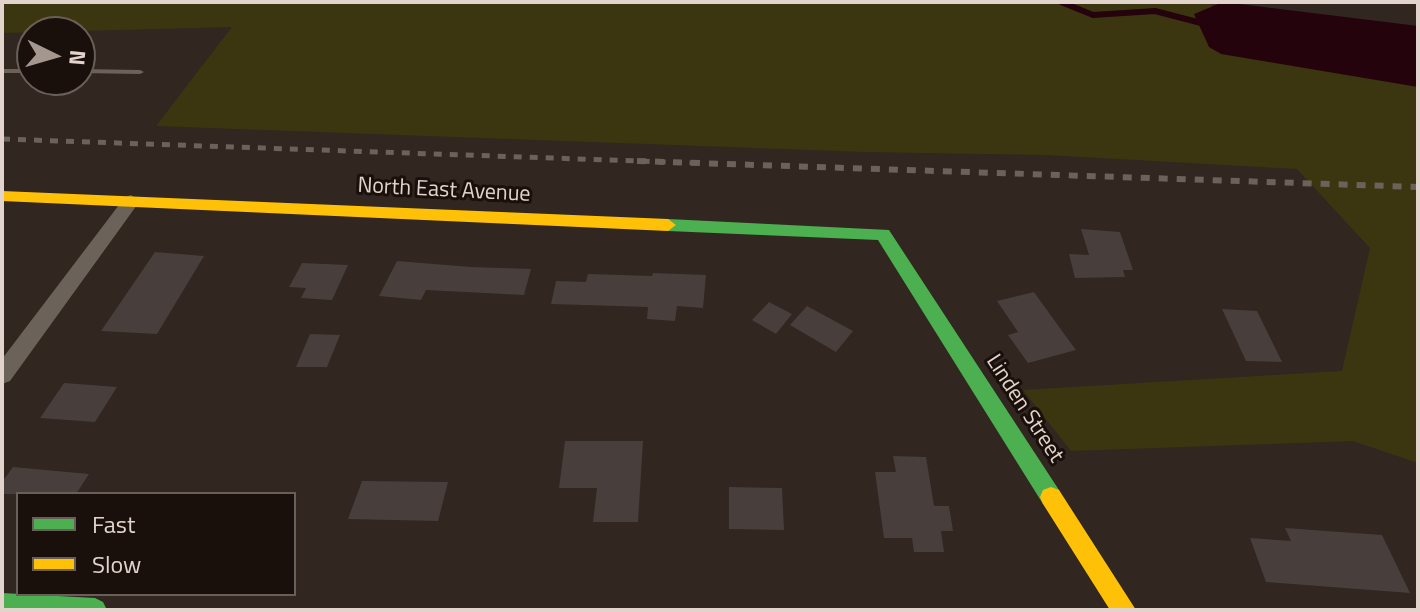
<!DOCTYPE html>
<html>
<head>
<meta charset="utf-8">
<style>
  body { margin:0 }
  #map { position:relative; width:1420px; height:612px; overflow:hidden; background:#312620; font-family:"Titillium Web",sans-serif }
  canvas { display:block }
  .frame { position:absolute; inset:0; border:4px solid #e2d4cc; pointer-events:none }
  .legend { position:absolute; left:16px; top:492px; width:280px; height:104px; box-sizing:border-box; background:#19100b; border:2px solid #695e58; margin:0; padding:10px 14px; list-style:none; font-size:24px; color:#e2d4cc }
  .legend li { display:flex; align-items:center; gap:16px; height:40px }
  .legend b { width:40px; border:2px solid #695e58 }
  .north { position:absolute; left:16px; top:16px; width:80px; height:80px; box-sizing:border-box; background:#19100b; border:2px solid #695e58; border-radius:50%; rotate:95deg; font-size:22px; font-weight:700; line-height:32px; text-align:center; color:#e2d4cc }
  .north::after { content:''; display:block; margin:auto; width:28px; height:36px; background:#a49790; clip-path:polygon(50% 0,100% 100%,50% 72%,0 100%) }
</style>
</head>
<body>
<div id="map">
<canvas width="1420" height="612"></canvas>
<div class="frame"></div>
<ul class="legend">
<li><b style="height:10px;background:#4caf50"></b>Fast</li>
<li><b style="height:10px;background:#ffc107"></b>Slow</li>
</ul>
<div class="north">N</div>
</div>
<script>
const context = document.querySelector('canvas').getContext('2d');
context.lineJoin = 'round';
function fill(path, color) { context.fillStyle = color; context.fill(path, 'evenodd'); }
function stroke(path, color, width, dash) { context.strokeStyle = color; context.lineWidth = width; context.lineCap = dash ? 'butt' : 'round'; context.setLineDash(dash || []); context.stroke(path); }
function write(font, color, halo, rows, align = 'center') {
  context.font = font + ' "Titillium Web",sans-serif'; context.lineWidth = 6; context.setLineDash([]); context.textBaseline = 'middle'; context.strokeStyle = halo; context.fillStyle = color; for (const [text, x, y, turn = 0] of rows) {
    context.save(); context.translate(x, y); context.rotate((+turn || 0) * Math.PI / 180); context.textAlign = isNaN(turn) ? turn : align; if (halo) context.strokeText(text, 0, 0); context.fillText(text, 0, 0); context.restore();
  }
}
fill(new Path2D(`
  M2,2H1210L1215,18L1418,66V463L1353,441L1071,451L1023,390L1342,371L1370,248L1297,169L1047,155L865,152L156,126L232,27L2,33Z`), '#3c3610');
fill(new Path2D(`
  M1223,2L1418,26V87L1221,54L1209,47L1194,14Z`), '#25030d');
stroke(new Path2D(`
  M1061,2L1093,15L1155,11L1205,24`), '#25030d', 6);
fill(new Path2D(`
  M1081,229L1120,232L1133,270H1123L1125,277L1075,278L1069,254L1089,255Z
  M155,252L204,256L157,334L101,331Z
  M397,261L471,267L531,269L524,295L426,290L421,300L379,296Z
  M302,263L348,265L332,300L301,298L306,288L289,287Z
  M653,273L706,275L703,308L677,306L675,321L647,319L648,307L551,304L556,281L586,282L588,274L652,276Z
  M1034,292L1062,331L1076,350L1028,363L1008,335L1018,332L997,301Z
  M769,302L792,314L776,334L752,320Z
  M807,306L853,331L836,352L790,325Z
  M1222,309L1257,311L1282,362L1246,361Z
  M310,334L340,335L327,367H296Z
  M64,383L117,387L95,422L40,418Z
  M565,441H643L638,522H593L597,488H559Z
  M893,456L926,457L934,506H949L953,531H941L944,552H914L912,538H884L875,472H896Z
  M13,467L89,474L76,494H2V482Z
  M362,481L448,482L438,521L348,519Z
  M729,487L782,488L784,530L729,529Z
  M1285,528L1382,535L1410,593L1266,582L1250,538L1291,541Z`), '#483e3b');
fill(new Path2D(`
  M2,69H32V73H2Z
  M80,69L140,70L144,72L140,74L80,73Z`), '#6b6359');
fill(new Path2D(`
  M131,195L140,201L137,205L10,381L2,384V359L125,197Z`), '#6b6359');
fill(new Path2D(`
  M668,219L889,230L1059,490L1062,497L1059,504L1051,507L1043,504L878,240L668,231L660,225Z
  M2,593L95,598L103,602L107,610H2Z`), '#4caf50');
fill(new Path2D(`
  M2,191L668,219L676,225L668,231L2,201Z
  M1051,487L1059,490L1136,610H1110L1043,504L1040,497L1043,490Z`), '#ffc107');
stroke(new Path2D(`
  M2,139L696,163`), '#6a625b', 5, [8, 8]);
stroke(new Path2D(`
  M637,161L1418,187`), '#6a625b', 6, [9, 9]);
write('22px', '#e2d4cc', '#19100b', [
  ["North East Avenue",444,191,3],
  ["Linden Street",1024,409,57]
]);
</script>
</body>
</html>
